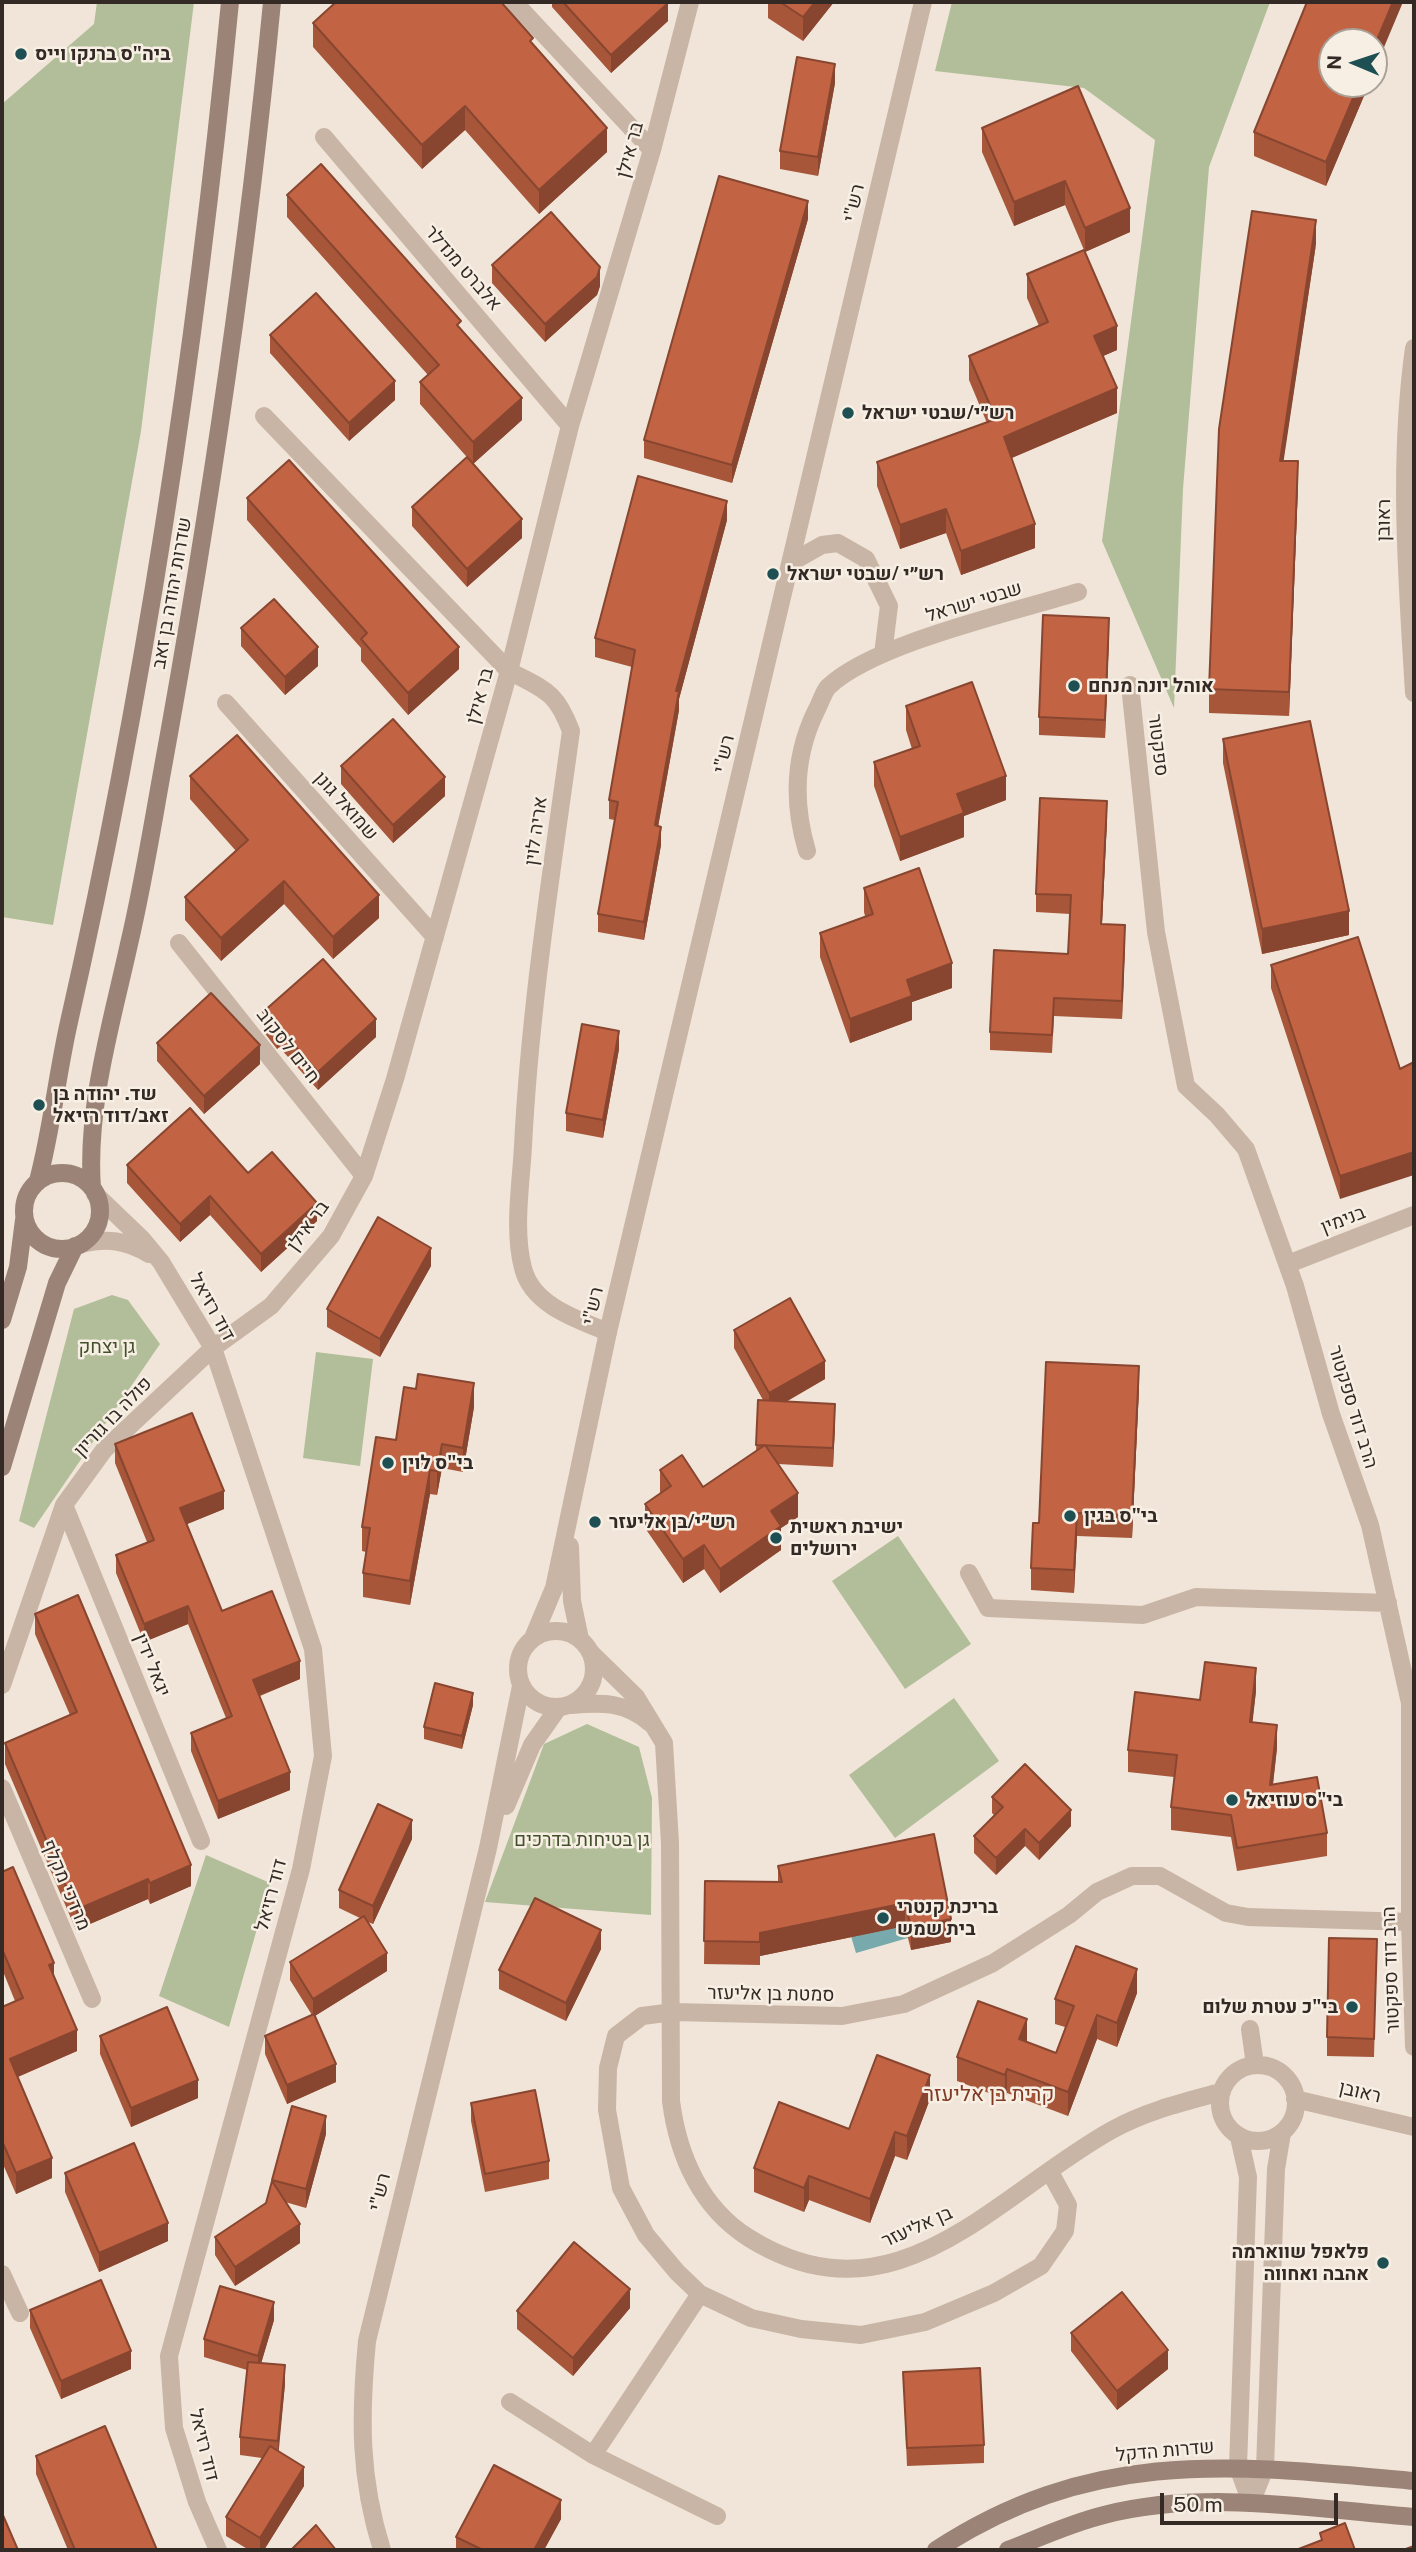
<!DOCTYPE html>
<html>
<head>
<meta charset="utf-8">
<style>
  body { margin:0 }
  #map { position:relative; width:1416px; height:2552px; overflow:hidden; background:#f0e5d8; font-family:"Public Sans",sans-serif }
  canvas { display:block }
  .frame { position:absolute; inset:0; border:4px solid #332a26; pointer-events:none }
  .north { position:absolute; left:1318px; top:28px; width:70px; height:70px; box-sizing:border-box; background:#f8efe4; border:2px solid #a9a098; border-radius:50%; rotate:272deg; font-size:19px; font-weight:700; line-height:28px; text-align:center; color:#332a26 }
  .north::after { content:''; display:block; margin:auto; width:24px; height:32px; background:#1d4f53; clip-path:polygon(50% 0,100% 100%,50% 72%,0 100%) }
  .scale { position:absolute; left:1160px; top:2493px; width:178px; height:32px; box-sizing:border-box; border:4px solid #332a26; border-top:0; padding-left:9px; font-size:21px; line-height:24px; white-space:nowrap; color:#332a26; -webkit-text-stroke:5px #f8efe4; paint-order:stroke }
</style>
</head>
<body>
<div id="map">
<canvas width="1416" height="2552"></canvas>
<div class="frame"></div>
<div class="north">N</div>
<div class="scale">50 m</div>
</div>
<script>
const context = document.querySelector('canvas').getContext('2d');
context.lineJoin = 'round';
function fill(path, color) { context.fillStyle = color; context.fill(path, 'evenodd'); }
function stroke(path, color, width, dash) { context.strokeStyle = color; context.lineWidth = width; context.lineCap = dash ? 'butt' : 'round'; context.setLineDash(dash || []); context.stroke(path); }
function write(font, color, halo, rows, align = 'center') {
  context.font = font + ' "Public Sans",Heebo,sans-serif'; context.lineWidth = 5; context.setLineDash([]); context.textBaseline = 'middle'; context.strokeStyle = halo; context.fillStyle = color; for (const [text, x, y, turn = 0] of rows) {
    context.save(); context.translate(x, y); context.rotate((+turn || 0) * Math.PI / 180); context.textAlign = isNaN(turn) ? turn : align; if (halo) context.strokeText(text, 0, 0); context.fillText(text, 0, 0); context.restore();
  }
}
fill(new Path2D(`
  M97,2H194L141,431L53,925L2,917V104L94,24Z
  M952,2H1270L1209,167L1183,489L1174,708L1102,541L1155,140L1084,88L935,71Z
  M112,1295L128,1300L160,1344L34,1528L19,1521L74,1309Z
  M316,1352L373,1359L360,1466L303,1458Z
  M898,1536L971,1644L905,1689L832,1581Z
  M954,1698L999,1761L895,1838L849,1775Z
  M587,1724L639,1747L652,1798L651,1915L485,1902L544,1744Z
  M206,1855L270,1883L229,2027L159,1996Z`), '#b1be99');
fill(new Path2D(`
  M909,1882L925,1933L856,1953L841,1903Z`), '#78a9ac');
stroke(new Path2D(`
  M514,2L652,150
  M324,137L570,426
  M1414,348C1398,462 1407,578 1414,693
  M264,416L509,671C545,690 556,691 571,731C552,869 530,1007 523,1146C521,1184 513,1230 523,1268C532,1305 576,1319 608,1332
  M792,562L822,545L838,543L866,559L889,606L883,654
  M1130,685L1156,932L1186,1086L1217,1115L1246,1149L1295,1286L1331,1414L1370,1525L1410,1703V1922L1414,2047
  M226,703L435,937
  M807,851C793,804 794,756 816,711C820,704 823,693 828,687C874,643 1014,612 1078,592
  M179,943L364,1176
  M95,1194L142,1239L161,1262L213,1348L313,1649L323,1756L301,1869L169,2356L174,2428L197,2502L218,2550
  M81,1244C107,1238 126,1240 149,1254
  M1288,1264L1414,1215
  M64,1505L201,1841
  M969,1573L988,1608L1143,1615L1196,1597L1388,1603
  M590,1652L636,1697L664,1743L670,1843L671,2101C678,2156 701,2208 749,2238C895,2329 995,2195 1112,2130C1146,2111 1184,2102 1221,2092
  M2,1685L64,1505L104,1450L213,1348L271,1306L331,1236L364,1176L395,1079L509,671L570,426L652,150L690,2
  M571,1705C602,1702 626,1702 650,1723
  M2,1788L92,1999
  M1250,2029L1255,2065
  M1220 2103a38 38 0 1 1 76 0a38 38 0 1 1-76 0Z
  M1295,2099L1414,2127
  M1239,2137L1248,2177L1238,2467L1251,2503
  M1050,2172L1068,2205L1065,2231L1041,2266L994,2293L925,2322L861,2335L801,2329L751,2318L700,2294L677,2272L646,2235L621,2188L607,2110L608,2068L616,2036L642,2016L673,2012L842,2016L904,2004L993,1963L1069,1915L1097,1892L1132,1876H1160L1226,1913L1248,1917L1410,1922
  M2,2274L20,2313
  M510,2402L593,2455L717,2516
  M593,2455L700,2294
  M1251,2503L1265,2468L1276,2169L1282,2133`), '#c8b5a5', 18);
stroke(new Path2D(`
  M570,1546L572,1601L580,1639
  M518 1669a38 38 0 1 1 76 0a38 38 0 1 1-76 0Z
  M533,1638L554,1588L608,1332L923,2
  M506,1806L532,1745L558,1708
  M382,2550C359,2477 360,2416 367,2341L488,1848L521,1686`), '#c8b5a5', 18);
stroke(new Path2D(`
  M24 1211a38 38 0 1 1 76 0a38 38 0 1 1-76 0Z
  M38,1181C52,1128 57,1075 69,1022C145,687 197,344 230,2
  M92,1188C86,1107 112,1022 129,944C142,889 151,834 161,778C208,521 247,262 272,2
  M2,1320L18,1267L24,1220
  M2,1467L57,1283L75,1246
  M936,2550C1095,2446 1236,2465 1414,2481
  M1008,2550C1039,2538 1071,2523 1104,2515C1204,2489 1313,2509 1414,2517`), '#9b8477', 18);
fill(new Path2D(`
  M552,2H667L668,21L611,73L552,7Z
  M768,2H834L803,41L768,18Z
  M313,23L533,45L607,152L539,214L465,130L422,169L313,47Z
  M835,83L818,176L780,169V151Z
  M1332,84H1369L1326,186L1254,156V132Z
  M1078,86L1130,232L1085,252L1117,350L1103,356L1117,413L1012,458L1035,548L961,575L946,533L900,549L877,486V462L987,423L969,380V356L1039,326L1027,298V274L1084,250L1065,205L1014,226L982,152V128Z
  M287,195L461,330L522,420L473,464L420,404V382L428,375L287,217Z
  M808,219L732,483L644,458V440Z
  M1316,244L1283,461L1298,485L1289,716L1209,713V689Z
  M492,265L600,286L597,295L545,342L492,283Z
  M270,335L395,400L349,441L270,353Z
  M247,498L459,669L408,715L361,661V648L247,520Z
  M412,507L522,538L467,587L412,526Z
  M727,520L679,699V710L658,826L661,845L644,940L598,932V914L615,820L609,819V800L632,667L595,657V638Z
  M241,628L318,666L285,695L241,646Z
  M1109,636L1105,738L1039,735V717Z
  M906,706L1006,800L964,816V837L900,861L874,786V762L912,749L906,730Z
  M1223,739L1349,935L1262,954L1223,763Z
  M341,766L445,796L393,843L341,784Z
  M190,776L379,918L333,959L284,904L221,961L185,920V897L236,851L190,799Z
  M1107,819L1102,924L1125,943L1122,1019L1054,1016L1052,1053L990,1050V1032L1068,954L1070,914L1036,912V894Z
  M864,888L952,988L912,1002V1020L850,1043L820,957V933L865,916L864,912Z
  M1271,965L1400,1069L1340,1199L1271,988Z
  M263,1012L376,1037L318,1090L279,1047L277,1049L263,1031Z
  M157,1043L260,1064L204,1114L157,1061Z
  M619,1049L603,1138L566,1131V1113Z
  M127,1165L248,1173L317,1221L261,1272L210,1215L180,1242L127,1183Z
  M431,1266L380,1357L327,1327V1309Z
  M734,1330L825,1379L786,1402L835,1422L833,1467L778,1464L798,1517L781,1528V1550L720,1593L704,1569L683,1583L645,1528V1504L660,1493V1470L703,1487L756,1451L758,1400H763L734,1348Z
  M1139,1388L1132,1538L1077,1536L1074,1593L1031,1590V1568L1039,1523Z
  M474,1407L463,1472L442,1468L437,1495L430,1494L410,1605L363,1597V1573L366,1552L362,1551V1527Z
  M115,1444L224,1509L187,1524L222,1611L300,1679L260,1696L290,1790L218,1819L191,1751V1733L226,1718L188,1624L144,1642L116,1573V1555L147,1542L115,1463Z
  M35,1614L191,1886L150,1904L148,1899L76,1930L5,1764V1743L70,1715L35,1634Z
  M1256,1691L1252,1723L1277,1748L1273,1785L1327,1833V1856L1237,1871L1231,1837L1171,1830V1807L1174,1777L1128,1772V1750L1200,1700Z
  M473,1705L462,1749L424,1739V1727Z
  M992,1797L1071,1826L1039,1860L1025,1846L996,1875L974,1853V1836L994,1815L992,1813Z
  M934,1834L951,1942L911,1950L905,1926L760,1956V1965L704,1964L705,1881L778,1882V1866Z
  M412,1839L373,1924L368,1922L387,1971L315,2016L336,2082L287,2104L265,2054V2036L312,2015L290,1980V1962L360,1918L339,1908V1890Z
  M2,1872L54,1977L77,2051L18,2077L52,2178L16,2194L2,2162V2007L15,2001L2,1969Z
  M1377,1939L1374,2057L1327,2056V2037Z
  M601,1949L566,2021L499,1989V1970Z
  M1137,1993L1117,2047L1097,2039L1068,2116L1007,2093L1005,2099L957,2081V2057L1027,2042L1056,2053L1065,2027L1055,2024V1999Z
  M100,2036L198,2098L131,2127L100,2054Z
  M930,2099L907,2160L895,2156L870,2223L809,2200L804,2212L754,2192V2168L849,2129Z
  M471,2103L549,2161V2179L485,2192L471,2121Z
  M326,2134L306,2208L285,2202L300,2243L235,2286L215,2255V2237L266,2203L272,2180Z
  M65,2173L168,2241L99,2272L65,2192Z
  M630,2308L573,2376L517,2329V2311Z
  M30,2310L131,2369L61,2399L30,2328Z
  M274,2320L261,2363L285,2384L278,2451L304,2486L264,2550H249L226,2536V2517L262,2458L240,2455V2437L247,2370L204,2357V2339Z
  M1071,2333L1168,2369L1117,2410L1071,2351Z
  M903,2372L984,2445V2463L907,2466Z
  M36,2456L157,2550H68L36,2474Z
  M561,2519L544,2550H456V2537Z`), '#a7563a');
fill(new Path2D(`
  M815,2H834L803,41V17Z
  M1393,2H1403L1374,71V47Z
  M668,3V21L611,73V55Z
  M835,64V83L818,176V157Z
  M1359,84H1369L1326,186V162Z
  M465,106V130L422,169V145Z
  M607,128V152L539,214V190Z
  M1065,181V205L1014,226V202Z
  M808,201V219L732,483V465Z
  M1130,208V232L1085,252V228Z
  M1316,220V244L1280,485V461Z
  M600,267V286L597,295L545,342V324Z
  M1117,326V350L1094,360V336Z
  M395,381V400L349,441V423Z
  M1117,388V413L1004,461V437Z
  M522,398V420L473,464V442Z
  M1298,461V485L1289,716V692Z
  M727,501V520L679,699V710L655,844V825L676,691Z
  M946,509V533L900,549V525Z
  M522,519V538L467,587V569Z
  M1035,524V548L961,575V551Z
  M1109,618V636L1105,738V720Z
  M318,647V666L285,695V677Z
  M459,647V669L408,715V693Z
  M1006,776V800L964,816V837L900,861V837L957,794Z
  M445,777V796L393,843V825Z
  M1107,801V819L1101,942V924Z
  M661,827V845L644,940V922Z
  M284,881V904L221,961V938Z
  M379,895V918L333,959V937Z
  M1349,911V935L1262,954V929Z
  M1125,925V943L1122,1019V1001Z
  M952,963V988L912,1002V1020L850,1043V1019L907,980Z
  M376,1019V1037L318,1090V1072Z
  M279,1028V1047L277,1049V1030Z
  M619,1031V1049L603,1138V1120Z
  M260,1045V1064L204,1114V1096Z
  M1414,1152V1175L1340,1199V1176Z
  M210,1196V1215L180,1242V1224Z
  M317,1203V1221L261,1272V1254Z
  M431,1248V1266L380,1357V1339Z
  M825,1361V1379L769,1411V1393Z
  M1139,1366V1388L1132,1538V1515Z
  M474,1383V1407L463,1472V1448Z
  M835,1404V1422L833,1467V1448Z
  M442,1444V1468L437,1495V1471Z
  M430,1470V1494L410,1605V1581Z
  M224,1491V1509L180,1527V1508Z
  M798,1493V1517L781,1528V1550L720,1593V1569L771,1511Z
  M1077,1513V1536L1074,1593V1570Z
  M704,1545V1569L683,1583V1559Z
  M188,1606V1624L144,1642V1624Z
  M300,1661V1679L253,1698V1680Z
  M1256,1668V1691L1250,1745V1722Z
  M473,1693V1705L462,1749V1736Z
  M1277,1725V1748L1270,1808V1785Z
  M290,1772V1790L218,1819V1801Z
  M1071,1810V1826L1039,1860V1843Z
  M412,1820V1839L373,1924V1906Z
  M1025,1829V1846L996,1875V1858Z
  M191,1865V1886L150,1904V1883Z
  M148,1879V1899L76,1930V1910Z
  M905,1903V1926L760,1956V1965V1933Z
  M951,1919V1942L911,1950V1927Z
  M601,1930V1949L566,2021V2003Z
  M387,1953V1971L313,2017V1999Z
  M54,1963V1984L49,1965Z
  M1137,1969V1993L1117,2047V2023Z
  M1097,2015V2039L1068,2116V2092Z
  M1027,2019V2043L1019,2039Z
  M77,2030V2051L10,2080V2059Z
  M336,2064V2082L287,2104V2085Z
  M1007,2069V2093L1005,2099V2075Z
  M930,2075V2099L907,2160V2136Z
  M198,2080V2098L131,2127V2108Z
  M326,2116V2134L306,2208V2189Z
  M895,2132V2156L870,2223V2199Z
  M52,2158V2178L16,2194V2173Z
  M809,2176V2200L804,2212V2188Z
  M168,2223V2241L99,2272V2253Z
  M300,2224V2243L235,2286V2267Z
  M630,2289V2308L573,2376V2358Z
  M274,2302V2320L258,2374V2356Z
  M2,2320H4V2338L2,2339Z
  M1168,2350V2369L1117,2410V2391Z
  M131,2351V2369L61,2399V2381Z
  M285,2365V2384L278,2459V2441Z
  M304,2467V2486L264,2550H260V2538Z
  M561,2500V2519L544,2550H534Z`), '#884630');
const building = new Path2D(`
  M336,2H501L533,38L530,41L607,128L539,190L465,106L422,145L313,23Z
  M563,2H667L668,3L611,55Z
  M780,2H815L803,17Z
  M1307,2H1393L1374,47V42H1332V84H1359L1326,162L1254,132Z
  M797,57L835,64L818,157L780,151Z
  M1078,86L1130,208L1085,228L1065,181L1014,202L982,128Z
  M321,164L461,321L457,325L522,398L473,442L420,382L439,365L287,195Z
  M719,176L808,201L732,465L644,440Z
  M1252,211L1316,220L1280,461H1298L1289,692L1209,689L1219,429Z
  M551,212L600,267L597,277L545,324L492,265Z
  M1084,250L1117,326L1094,336L1117,388L1004,437L1035,524L961,551L946,509L900,525L877,462L996,419L969,356L1048,322L1027,274Z
  M316,293L395,381L349,423L270,335Z
  M467,457L522,519L467,569L412,507Z
  M289,460L459,647L408,693L361,639L367,633L247,498Z
  M638,476L727,501L676,691H679L655,825L661,827L644,922L598,914L618,802L609,800L635,650L595,638Z
  M274,599L318,647L285,677L241,628Z
  M1043,615L1109,618L1105,720L1039,717Z
  M972,682L1006,776L957,794L964,813L900,837L874,762L920,746L906,706Z
  M393,719L445,777L393,825L341,766Z
  M1310,721L1349,911L1262,929L1223,739Z
  M237,735L379,895L333,937L284,881L221,938L185,897L248,840L190,776Z
  M1040,798L1107,801L1101,924L1125,925L1122,1001L1054,998L1052,1035L990,1032L994,950L1068,954L1071,895L1036,894Z
  M919,868L952,963L907,980L912,996L850,1019L820,933L873,914L864,888Z
  M1358,937L1400,1069L1414,1062V1152L1340,1176L1271,965Z
  M323,959L376,1019L318,1072L279,1028L277,1030L263,1012Z
  M211,993L260,1045L204,1096L157,1043Z
  M582,1024L619,1031L603,1120L566,1113Z
  M190,1108L248,1173L272,1152L317,1203L261,1254L210,1196L180,1224L127,1165Z
  M378,1217L431,1248L380,1339L327,1309Z
  M790,1298L825,1361L769,1393L734,1330Z
  M1046,1362L1139,1366L1132,1515L1077,1513L1074,1570L1031,1568L1033,1523H1039Z
  M418,1374L474,1383L463,1448L442,1444L437,1471L430,1470L410,1581L363,1573L370,1528L362,1527L376,1437L396,1440L404,1387L416,1389Z
  M758,1400L835,1404L833,1448L756,1445Z
  M192,1413L224,1491L180,1508L222,1611L272,1591L300,1661L253,1680L290,1772L218,1801L191,1733L232,1716L188,1606L144,1624L116,1555L154,1540L115,1444Z
  M765,1445L798,1493L771,1511L781,1526L720,1569L704,1545L683,1559L645,1504L671,1486L660,1470L682,1455L703,1487Z
  M78,1595L191,1865L150,1883L148,1879L76,1910L5,1743L77,1712L35,1614Z
  M1205,1662L1256,1668L1250,1722L1277,1725L1270,1785L1317,1777L1327,1833L1237,1848L1231,1815L1171,1807L1177,1755L1128,1750L1135,1692L1200,1700Z
  M435,1683L473,1693L462,1736L424,1727Z
  M1025,1764L1071,1810L1039,1843L1025,1829L996,1858L974,1836L1003,1807L992,1797Z
  M378,1804L412,1820L373,1906L339,1890Z
  M934,1834L951,1919L911,1927L905,1903L760,1933V1942L704,1941L705,1881L782,1882L778,1866Z
  M13,1867L54,1963L49,1965L77,2030L10,2059L52,2158L16,2173L2,2141V2007L23,1998L2,1949V1872Z
  M535,1898L601,1930L566,2003L499,1970Z
  M364,1916L387,1953L313,1999L290,1962Z
  M1329,1938L1377,1939L1374,2039L1327,2037Z
  M1076,1946L1137,1969L1117,2023L1097,2015L1068,2092L1007,2069L1005,2075L957,2057L978,2001L1027,2019L1019,2039L1056,2053L1074,2006L1055,1999Z
  M167,2007L198,2080L131,2108L100,2036Z
  M314,2014L336,2064L287,2085L265,2036Z
  M877,2055L930,2075L907,2136L895,2132L870,2199L809,2176L804,2188L754,2168L779,2102L849,2129Z
  M535,2090L549,2161L485,2174L471,2103Z
  M292,2106L326,2116L306,2189L272,2180Z
  M134,2143L168,2223L99,2253L65,2173Z
  M272,2181L300,2224L235,2267L215,2237L266,2203Z
  M574,2242L630,2289L573,2358L517,2311Z
  M101,2280L131,2351L61,2381L30,2310Z
  M220,2286L274,2302L258,2356L204,2339Z
  M1122,2292L1168,2350L1117,2391L1071,2333Z
  M248,2362L285,2365L278,2441L240,2437Z
  M980,2368L984,2445L907,2448L903,2372Z
  M105,2426L157,2550H75L36,2456Z
  M270,2446L304,2467L260,2538L226,2517Z
  M494,2465L561,2500L534,2550H483L456,2537Z
  M2,2513L18,2550H2Z
  M1345,2523L1355,2550H1296L1322,2540L1320,2533Z
  M316,2525L336,2550H291Z
  M1414,2546V2550H1403Z`);
fill(building, '#c26444');
stroke(building, '#884630', 2);
for (const [x, y, r, color] of [
  [21,54,7,"#1d4f53"],
  [848,413,7,"#1d4f53"],
  [773,574,7,"#1d4f53"],
  [1074,686,7,"#1d4f53"],
  [39,1105,7,"#1d4f53"],
  [388,1463,7,"#1d4f53"],
  [1070,1516,7,"#1d4f53"],
  [595,1522,7,"#1d4f53"],
  [776,1538,7,"#1d4f53"],
  [1232,1800,7,"#1d4f53"],
  [883,1918,7,"#1d4f53"],
  [1352,2007,7,"#1d4f53"],
  [1383,2263,7,"#1d4f53"]
]) { const dot = new Path2D(); dot.arc(x, y, r, 0, 2 * Math.PI); context.fillStyle = color; context.fill(dot); stroke(dot, '#f8efe4', 2.5); }
write('bold 19px', '#332a26', '#f8efe4', [
  ["ביה\"ס ברנקו וייס",35,54],
  ["רש״י/שבטי ישראל",862,413],
  ["רש״י /שבטי ישראל",787,574],
  ["אוהל יונה מנחם",1088,686],
  ["שד. יהודה בן",53,1094],
  ["זאב/דוד רזיאל",53,1116],
  ["בי\"ס לוין",402,1463],
  ["בי\"ס בגין",1084,1516],
  ["רש״י/בן אליעזר",609,1522],
  ["ישיבת ראשית",790,1527],
  ["ירושלים",790,1549],
  ["בי\"ס עוזיאל",1246,1800],
  ["בריכת קנטרי",897,1907],
  ["בית שמש",897,1929],
  ["בי\"כ עטרת שלום",1338,2007,"right"],
  ["פלאפל שווארמה",1369,2252,"right"],
  ["אהבה ואחווה",1369,2274,"right"]
], 'left');
write('19px', '#332a26', '#f8efe4', [
  ["בר אילן",630,150,-75],
  ["רש\"י",854,203,-77],
  ["אלברט מנדלר",463,268,49],
  ["ראובן",1384,520,-89],
  ["שדרות יהודה בן זאב",172,593,-80],
  ["שבטי ישראל",974,602,-17],
  ["בר אילן",480,696,-75],
  ["ספקטור",1158,745,83],
  ["רש\"י",724,754,-77],
  ["שמואל גונן",346,806,48],
  ["אריה לוין",536,831,-82],
  ["חיים לסקוב",288,1046,52],
  ["בנימין",1343,1220,-21],
  ["בר אילן",308,1226,-54],
  ["רש\"י",593,1306,-77],
  ["דוד רזיאל",212,1307,61],
  ["הרב דוד ספקטור",1353,1407,73],
  ["פולה בו גוריון",113,1417,-46],
  ["יגאל ידין",152,1665,68],
  ["מרדכי מקלף",66,1885,67],
  ["דוד רזיאל",271,1895,-75],
  ["הרב דוד ספקטור",1391,1970,-92],
  ["סמטת בן אליעזר",771,1994,1],
  ["ראובן",1360,2092,13],
  ["רש\"י",380,2192,-76],
  ["בן אליעזר",917,2227,-24],
  ["דוד רזיאל",204,2445,76],
  ["שדרות הדקל",1165,2451,-5]
]);
write('19px', '#42512b', '#f8efe4', [
  ["גן יצחק",107,1347],
  ["גן בטיחות בדרכים",582,1840]
]);
write('21px', '#803922', '#f8efe4', [
  ["קרית בן אליעזר",989,2095]
]);
</script>
</body>
</html>
